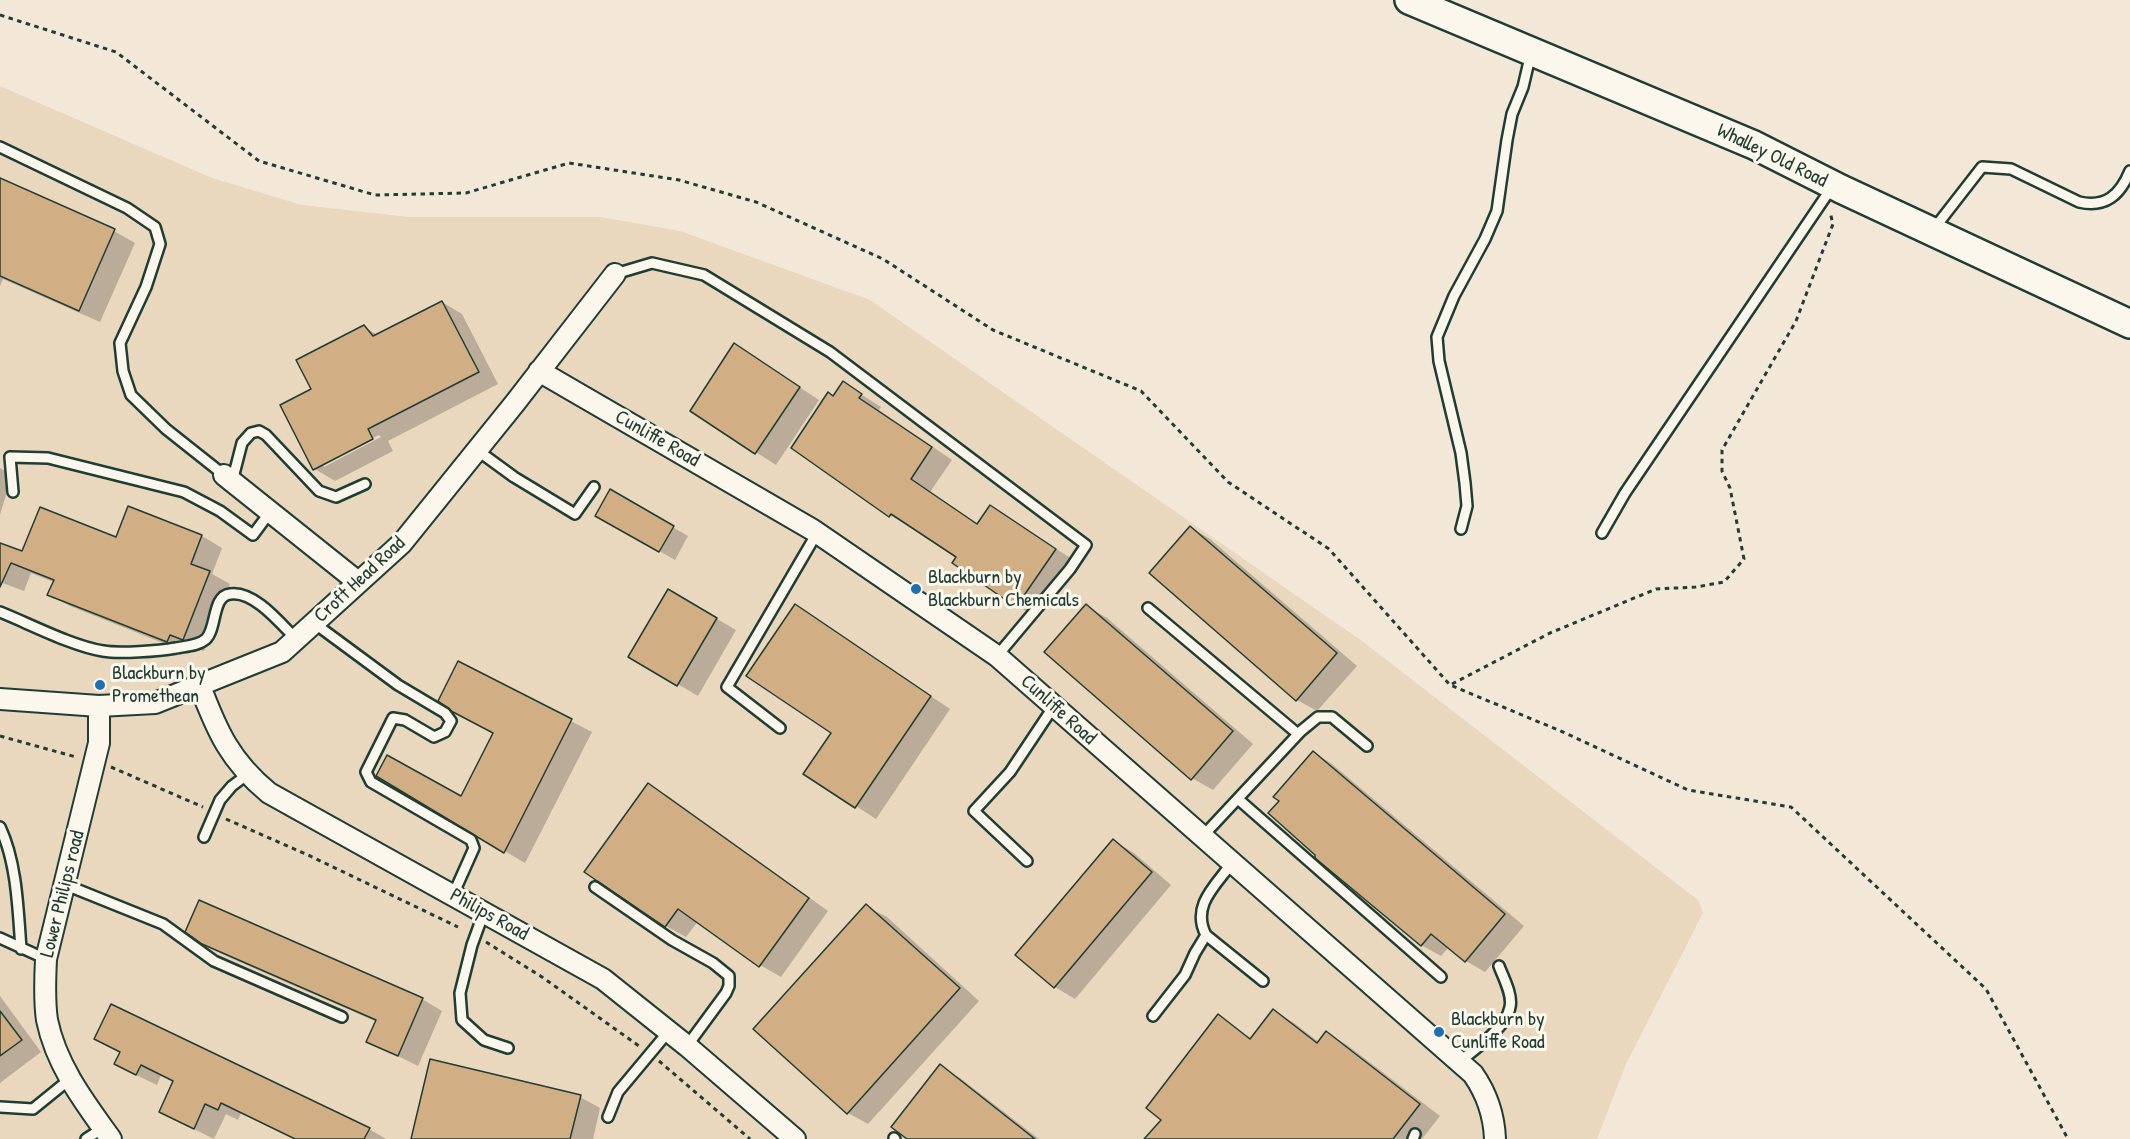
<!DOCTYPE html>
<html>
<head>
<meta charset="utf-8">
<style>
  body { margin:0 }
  canvas { display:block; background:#f3e8d7 }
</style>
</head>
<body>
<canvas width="2130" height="1139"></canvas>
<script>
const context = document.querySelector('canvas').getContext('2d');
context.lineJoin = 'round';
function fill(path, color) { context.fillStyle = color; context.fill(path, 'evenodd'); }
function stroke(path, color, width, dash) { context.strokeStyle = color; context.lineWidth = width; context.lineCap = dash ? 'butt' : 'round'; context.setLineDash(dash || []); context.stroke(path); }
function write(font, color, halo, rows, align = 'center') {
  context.font = font + ' "Patrick Hand",sans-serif'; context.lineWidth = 6; context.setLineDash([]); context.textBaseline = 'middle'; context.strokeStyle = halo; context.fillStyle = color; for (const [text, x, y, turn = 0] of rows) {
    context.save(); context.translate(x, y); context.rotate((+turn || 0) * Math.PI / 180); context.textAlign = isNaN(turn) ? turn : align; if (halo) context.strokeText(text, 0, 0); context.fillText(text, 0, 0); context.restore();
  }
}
fill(new Path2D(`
  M0,86L212,178L302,205L409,217H601L680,231L870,300L1362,641L1698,900L1703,913L1626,1064L1597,1139H0Z`), '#e9d7be');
fill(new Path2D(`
  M0,180L114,231L135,243L100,322L3,279L0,286Z
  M442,302L462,314L498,384L388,441L393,451L335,481L315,469L282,406L313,389L363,327L378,335ZM379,435L381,437L324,467V463Z
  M735,345L819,400L776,465L692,411Z
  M843,383L881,407L879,410L952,460L930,492L979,525L991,507L1075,561L1037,617L1017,606L958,557L912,526L910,527L890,515L834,397Z
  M0,468L12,475L0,515Z
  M610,491L688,536L675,560L597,515Z
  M129,508L202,536L222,548L212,574L230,584L204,651L190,646L188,653L70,606L49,595L54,582L31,573L24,591L0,582V545L23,553L117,539Z
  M1190,527L1210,539L1357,666L1317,711L1297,700Z
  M669,591L736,630L698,696L630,656Z
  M796,606L950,709L876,819L805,773L833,733Z
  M1086,606L1107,618L1253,744L1213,790L1192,778Z
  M459,663L592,732L525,863L378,776L461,798L494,733Z
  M1313,752L1332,764L1524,926L1485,972L1466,961L1449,947L1441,956L1421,945Z
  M648,785L668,796L828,911L781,977L760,965L698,921L686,937L666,926Z
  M1114,841L1134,853L1171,885L1075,999L1055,987Z
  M866,906L887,917L979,1001L868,1124L848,1113Z
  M203,943L422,999L442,1011L418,1066L368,1041L377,1022L224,955Z
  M0,996L41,1052L0,1083Z
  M1274,1011L1294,1023L1320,1043L1327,1033L1347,1045L1440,1116L1422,1139H1189L1218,1016L1252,1039Z
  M96,1039L369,1129L386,1139H294L241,1113L238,1120L226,1114L214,1139L160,1112L174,1082L161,1075L157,1085L136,1075L116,1064L121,1053Z
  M940,1066L960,1078L1039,1139H910Z
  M580,1097L600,1108L593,1139H414Z`), '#0003');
const building = new Path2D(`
  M0,178L115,229L79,311L0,276Z
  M442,301L479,372L368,429L373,439L313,470L280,405L311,389L296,360L364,325L373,336Z
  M734,343L800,387L755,454L690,411Z
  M843,381L862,394L859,398L932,447L911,479L977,524L990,505L1056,549L1016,607L952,563L956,557L891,514L889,517L791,448L828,392L833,396Z
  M610,489L674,526L659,552L595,516Z
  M128,506L202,535L191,564L210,571L183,640L170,635L167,642L47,595L54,580L11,563L0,587V543L22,551L40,507L116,537Z
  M1190,526L1337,653L1296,701L1149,573Z
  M668,589L717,618L677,686L628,657Z
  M795,604L931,696L855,808L803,774L831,733L746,676Z
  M1086,604L1233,731L1191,780L1044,652Z
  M458,661L572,719L504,853L376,776L387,755L461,796L493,733L453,712L438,701Z
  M1313,751L1505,914L1465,962L1431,934L1421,946L1315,858V855L1268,813L1279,801L1273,797Z
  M648,783L809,898L759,967L678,909L665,927L584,872Z
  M1113,839L1152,872L1054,988L1015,955Z
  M199,900L423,998L398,1056L366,1042L376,1020L202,944L185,932Z
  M866,904L960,988L847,1114L753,1029Z
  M111,1004L370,1128L364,1139H295L221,1103L218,1110L205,1104L194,1129L159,1112L173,1081L141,1065L136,1075L114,1064L120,1052L94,1039Z
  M1273,1009L1317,1043L1326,1031L1420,1104L1393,1139H1144L1161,1120L1146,1108L1218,1014L1250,1039Z
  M0,1011L22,1040L0,1056Z
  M430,1059L581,1095L570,1139H411Z
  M940,1064L1035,1139H907L891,1127Z`);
fill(building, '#d1ae83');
stroke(building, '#1f3d34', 1.5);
const lane = new Path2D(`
  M0,147L127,208L155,227L160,244L146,287L120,343L123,371L131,395L166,429L224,475
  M1933,230L1982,167L2011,169L2079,202C2106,208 2120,195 2130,171
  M615,274L652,263L704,275L830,352L1086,545L1070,569L997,656
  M477,450L514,477L575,514L594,487
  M232,482L242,443L251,433L259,431L266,435L319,491L336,497L365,484
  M13,492L10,457L48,458L184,492L220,511L253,535L270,512
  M1461,529L1467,506L1465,483L1461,453L1439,361L1437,337L1454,296L1485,239L1497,211L1507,140L1512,114L1523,87L1531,53
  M1602,533L1625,493L1826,196L1830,186
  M1148,608L1298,734
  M0,612C30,624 72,646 103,651C119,654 159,651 176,648C186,646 198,646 206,639C217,628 212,596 230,594C254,590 281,624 296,639
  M314,623L398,685L445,713L451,721L445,732L434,737L405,720L393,718L366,772L371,782L471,840L474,848L453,895
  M780,728L727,687L817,533
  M1238,799L1441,977
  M0,827C17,863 18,909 21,949
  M204,837L220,800L232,786L248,774
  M1202,837L1301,731L1318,717H1332L1367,746
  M1027,861L974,811L1010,772L1054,706
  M1232,863C1215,886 1191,906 1206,935L1263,981
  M66,885L163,924L214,961L342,1017
  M595,887L672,940L713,963L729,976V986L726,993L687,1046
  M484,912L472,945L460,993L462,1020L484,1040L508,1048
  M0,938L46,959
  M1153,1016L1185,975L1195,953L1206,935
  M1459,1062C1474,1050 1507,1027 1510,1007C1513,995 1503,977 1499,966
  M0,1107L33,1109L70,1079
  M608,1117L618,1092L669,1031
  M894,1138L895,1139
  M86,1139L103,1128
  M1413,1139L1415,1134`);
const street = new Path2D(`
  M539,371L813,530L997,656L1473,1074C1487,1094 1494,1114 1495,1139
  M224,475L358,582
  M200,686C217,731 230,761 269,793L603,979L687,1046L795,1139
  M0,699L99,706L155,703L282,652L402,543L515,403L615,274
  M99,706V743L46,959C45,979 44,1000 47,1020C56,1065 85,1103 111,1139`);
const secondary = new Path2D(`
  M1409,0L1754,145L1841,189L2130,324`);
stroke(lane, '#1f3d34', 14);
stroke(street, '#1f3d34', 24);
stroke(secondary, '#1f3d34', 32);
stroke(new Path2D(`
  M0,15L116,52L259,161L375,195L466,193L569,163L679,180L756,202L883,259L993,330L1141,391L1228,482L1329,549L1450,685L1563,732L1688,790L1791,807L1986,989L2068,1139
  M1452,684L1550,633L1656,589L1696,587L1724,582L1744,559L1730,488L1722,471V450L1796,321L1833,224L1830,212
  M0,736L76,757
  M111,767L203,807
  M226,819L308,855L458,927
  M486,942L542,977L639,1046
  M659,1061L750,1139`), '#1f3d34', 3, [4.5, 4.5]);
stroke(lane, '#fbf7ec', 9);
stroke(street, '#fbf7ec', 20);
stroke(secondary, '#fbf7ec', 27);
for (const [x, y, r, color] of [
  [916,589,6,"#1f6fb2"],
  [100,685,6,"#1f6fb2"],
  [1439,1032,6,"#1f6fb2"]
]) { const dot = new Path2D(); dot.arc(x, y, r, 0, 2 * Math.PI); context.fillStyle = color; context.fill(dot); stroke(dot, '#fbf7ec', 2); }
write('20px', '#1f3d34', '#fbf7ec', [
  ["Whalley Old Road",1772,156,26],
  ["Cunliffe Road",657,439,30],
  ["Croft Head Road",360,580,-43],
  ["Cunliffe Road",1058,710,42],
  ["Lower Philips road",63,894,-76],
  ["Philips Road",489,915,29]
]);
write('20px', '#1f3d34', '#fbf7ec', [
  ["Blackburn by",928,578],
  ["Blackburn Chemicals",928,601],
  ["Blackburn by",112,674],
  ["Promethean",112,697],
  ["Blackburn by",1451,1020],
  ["Cunliffe Road",1451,1043]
], 'left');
</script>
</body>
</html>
